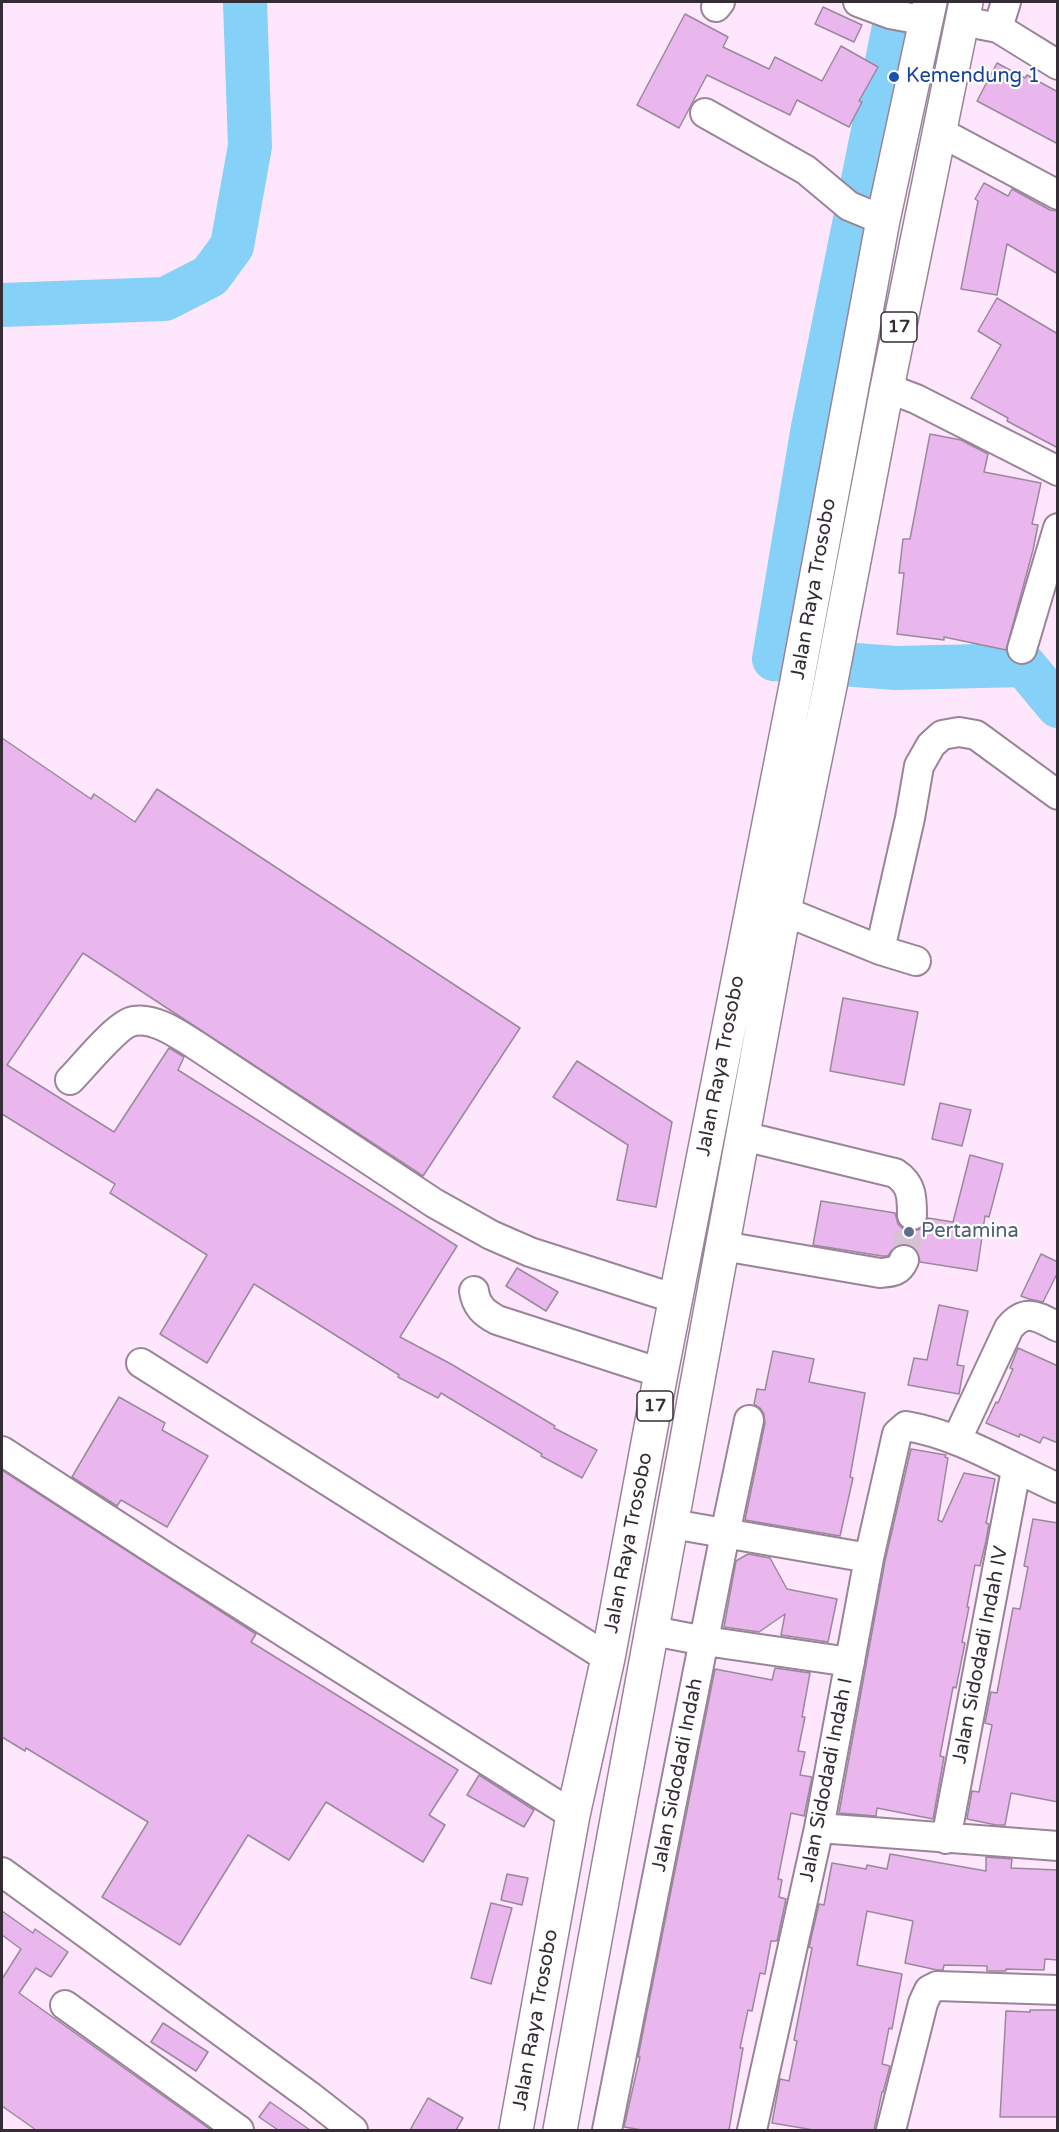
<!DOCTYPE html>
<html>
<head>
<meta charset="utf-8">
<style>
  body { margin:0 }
  #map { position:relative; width:1059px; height:2132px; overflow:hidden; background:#fee7fc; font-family:"Varela Round",sans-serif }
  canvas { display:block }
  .frame { position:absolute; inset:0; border:3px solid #352d35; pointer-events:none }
</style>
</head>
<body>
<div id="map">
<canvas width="1059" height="2132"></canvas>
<div class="frame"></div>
</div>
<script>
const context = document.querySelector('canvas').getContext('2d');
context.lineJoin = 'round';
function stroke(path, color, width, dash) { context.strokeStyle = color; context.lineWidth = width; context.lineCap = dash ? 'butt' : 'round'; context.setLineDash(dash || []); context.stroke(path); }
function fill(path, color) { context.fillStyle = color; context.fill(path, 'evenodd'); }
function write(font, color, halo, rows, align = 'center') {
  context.font = font + ' "Varela Round",sans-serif'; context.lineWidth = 4.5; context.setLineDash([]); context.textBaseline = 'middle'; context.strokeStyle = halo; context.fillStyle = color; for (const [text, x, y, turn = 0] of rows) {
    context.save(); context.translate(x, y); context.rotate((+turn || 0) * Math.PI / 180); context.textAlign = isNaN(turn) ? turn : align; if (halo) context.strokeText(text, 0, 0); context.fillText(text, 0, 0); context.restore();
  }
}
stroke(new Path2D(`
  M899,2L813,427L774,659L896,668L1024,665L1058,706
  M2,305L165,299L210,276L232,246L250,146L245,2`), '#85d1f7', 44);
const building = new Path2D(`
  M823,7L862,25L854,42L815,24Z
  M685,14L728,37L723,47L769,69L775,57L822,81L841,46L878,67L859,101L862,102L849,127L797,100L790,115L707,75L679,128L637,105Z
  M997,63L1025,78L1027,75L1058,92V144L977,101Z
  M984,183L1008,196L1012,189L1050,210L1058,211V274L1007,244L997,295L961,289L978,201L975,199Z
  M997,298L1058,334V448L1007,421L1008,418L971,398L1001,345L978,331Z
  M930,434L961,440L988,454L984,472L1041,483L1032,524L1038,525L1033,550L1006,650L944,637V640L897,634L904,573H899L903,539H910Z
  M2,738L91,799L94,794L135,822L157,789L520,1028L423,1176L83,953L7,1065L114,1132L169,1048L184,1057L178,1070L457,1246L400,1337L451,1364L555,1426L554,1428L597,1450L582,1478L541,1456L542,1454L441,1393L438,1398L398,1377L399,1375L254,1284L207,1363L160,1334L207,1255L110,1193L115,1184L2,1114Z
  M843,998L918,1012L904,1085L830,1071Z
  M577,1061L672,1122L656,1207L617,1200L628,1145L553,1097Z
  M940,1103L971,1110L962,1146L932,1139Z
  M970,1155L1003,1164L989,1217L985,1216L977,1271L920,1262L917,1250L912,1246L904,1244L894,1247L888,1256H882L813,1245L821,1201L895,1213L898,1224L903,1229L912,1231L921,1229L926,1224L928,1218L953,1222Z
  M1041,1254L1058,1262V1272L1043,1302L1029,1299L1021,1296Z
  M517,1268L558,1292L546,1311L506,1286Z
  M939,1305L968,1311L957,1365L964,1366L959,1394L908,1385L914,1358L927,1360Z
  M1018,1348L1058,1366V1443L1043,1437L1040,1443L1020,1434L1019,1437L986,1423L996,1402L998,1403L1013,1369L1010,1368Z
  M773,1351L814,1359L809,1382L865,1393L850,1477L853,1478L840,1536L745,1520L765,1423L764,1414L760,1408L754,1404L757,1389L765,1390Z
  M119,1397L165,1423L162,1430L208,1456L167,1527L121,1500L117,1506L72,1477Z
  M911,1449L946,1455L945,1457L948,1458L938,1520L942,1522L964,1473L995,1479L986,1523L989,1524L986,1541L980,1566L975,1565L967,1607H969L962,1642L965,1643L956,1688L953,1687L940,1756L944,1757L933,1819L877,1808L876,1816L839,1813L885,1561Z
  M2,1470L256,1634L251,1642L458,1770L429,1815L445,1825L423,1862L326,1802L289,1860L248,1835L180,1945L102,1897L148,1822L26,1748L25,1751L2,1737Z
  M1033,1519L1058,1523V1802L1011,1793L1005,1825H996L967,1819L972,1791L979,1792L992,1725L985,1723L991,1692L997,1693L1013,1608L1020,1609L1028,1567L1024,1566Z
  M748,1554L770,1558L787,1589L837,1599L828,1642L781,1635L785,1614L759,1632L724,1627L736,1561Z
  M775,1668L810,1673L802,1717H805L798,1751L805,1752L800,1775L812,1777L804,1816L791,1813L778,1879L782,1880L779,1897L786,1899L777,1941H771L765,1974L760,1973L752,2011L748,2010L740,2048H743L729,2130H642L624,2127L640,2057H638L715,1669L772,1680Z
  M479,1775L534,1810L524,1827L467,1795Z
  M890,1854L986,1871V1857L1012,1859L1011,1868L1058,1870V1960L1045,1959L1044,1970L1006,1969V1971H987V1966L944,1965L943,1970H937L905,1963L913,1921L867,1911L857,1965L902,1974L892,2029L889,2028L882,2064L890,2066L883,2092H882L874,2130H814L772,2123L780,2079L789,2081L797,2041L794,2040L812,1948L809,1947L819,1904L824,1905L832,1863L866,1869L867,1865L887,1869Z
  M507,1874L528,1878L522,1905L501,1900Z
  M491,1903L512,1908L491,1984L471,1978Z
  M2,1911L33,1933L35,1929L68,1952L51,1977L36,1968L19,1993L211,2130H36L2,2106V1979L21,1949L2,1935Z
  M1030,2010H1058V2117H1000L1006,2011L1030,2012Z
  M163,2023L208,2052L196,2071L151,2042Z
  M428,2098L463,2118L456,2130H410Z
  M270,2102L310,2130H278L259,2117Z`);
fill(building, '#e9b7ee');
stroke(building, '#9a889c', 1.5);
stroke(new Path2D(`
  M904,1260L912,1215`), '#d6c2d4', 28, [28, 14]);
const minor = new Path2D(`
  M858,2L890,14L927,21
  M716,7L720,2
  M962,21L998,28L1058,65
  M998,28L1006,2
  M705,113L806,170L849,206L883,220
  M940,132L1058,195
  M887,388L916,399L1058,471
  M1022,649L1058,528
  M784,911L880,950L916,961
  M880,950L910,818L919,766L931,745L942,735L959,732L976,735L1058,795
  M70,1080C83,1067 118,1023 134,1021C154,1017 178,1034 194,1044L434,1203L491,1235L530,1252L676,1299
  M743,1136L895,1173C912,1184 912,1197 912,1215
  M723,1246L880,1273C892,1272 899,1272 904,1260
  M474,1291C476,1306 484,1313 497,1320L661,1373
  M141,1363L608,1658
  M957,1439L1009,1328C1026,1307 1038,1317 1058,1327
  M2,1451L170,1560L573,1815
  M672,1524L869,1558
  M653,1631L705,1641L850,1662
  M819,1828L1058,1846
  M946,1839L1016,1470
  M2,1872L311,2097L353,2130
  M65,2005L239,2130
  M607,2130L725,1534L749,1420
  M752,2130L819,1828L869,1558L897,1434L906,1426C960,1435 1008,1466 1058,1488
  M891,2130L923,2003L929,1990L937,1986L1058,1990`);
const highway = new Path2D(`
  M516,2130L573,1815L608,1658L661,1373L797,681L883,220L930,2
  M560,2130L784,911L830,686L887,388L966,2`);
stroke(minor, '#998498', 32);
stroke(highway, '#998498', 36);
stroke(minor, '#fff', 28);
stroke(highway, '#fff', 33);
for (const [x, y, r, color] of [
  [894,77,6,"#1a4fb4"],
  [909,1232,6,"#5c6f8a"]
]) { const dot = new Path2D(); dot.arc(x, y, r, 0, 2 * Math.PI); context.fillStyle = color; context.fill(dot); stroke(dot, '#fff', 2); }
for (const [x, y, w] of [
  [899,327,36],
  [655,1406,36]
]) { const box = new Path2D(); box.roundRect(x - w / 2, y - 15, w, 30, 4.5); context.fillStyle = '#fff'; context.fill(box); stroke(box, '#352d35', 1.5); }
write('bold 18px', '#352d35', null, [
  ["17",899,327],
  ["17",655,1406]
]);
write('20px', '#164399', '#fff', [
  ["Kemendung 1",906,77]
], 'left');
write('20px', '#352d35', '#fff', [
  ["Jalan Raya Trosobo",814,589,-80],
  ["Jalan Raya Trosobo",721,1066,-79],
  ["Jalan Raya Trosobo",629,1543,-79],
  ["Jalan Sidodadi Indah IV",981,1655,-79],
  ["Jalan Sidodadi Indah",678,1775,-79],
  ["Jalan Sidodadi Indah I",827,1780,-79],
  ["Jalan Raya Trosobo",536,2020,-80]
]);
write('20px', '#4e5e75', '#fff', [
  ["Pertamina",921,1232]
], 'left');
</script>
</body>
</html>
